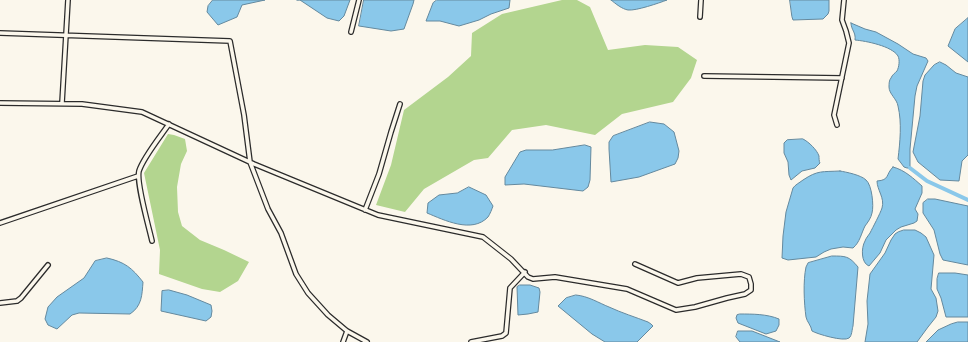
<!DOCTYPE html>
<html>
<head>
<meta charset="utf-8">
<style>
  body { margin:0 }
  canvas { display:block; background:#fbf7ec }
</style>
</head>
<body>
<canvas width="968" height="342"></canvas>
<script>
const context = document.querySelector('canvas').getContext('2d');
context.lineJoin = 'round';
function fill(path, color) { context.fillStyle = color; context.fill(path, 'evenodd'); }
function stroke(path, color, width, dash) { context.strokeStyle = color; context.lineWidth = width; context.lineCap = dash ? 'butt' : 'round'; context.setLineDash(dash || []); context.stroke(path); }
fill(new Path2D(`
  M562,0H577L590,7L608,50L645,45L678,47L697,60L691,78L673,102L622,114L595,135L546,125L512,130L488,158L474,160L424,189L405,212L376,205L391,165L404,110L448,77L471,56L472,33L502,14Z
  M168,134L174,135L185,139L187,151L181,164L177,187L178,212L182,226L200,240L224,250L249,262L238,281L220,292L202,289L159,274L160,250L144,173Z`), '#b3d58f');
const water = new Path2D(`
  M213,0H265L242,5L237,17L218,25L207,12L208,6Z
  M297,0H350L344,16L339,21L327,18L300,0Z
  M364,0H414L413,4L404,29L391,31L359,26Z
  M437,0H510L509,8L491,14L479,20L459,26L440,21H426L433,3Z
  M611,0H667C659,3 636,11 628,10C622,9 616,4 611,0Z
  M790,0H829V11L828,14L823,19L793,20L792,17Z
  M968,18V62L948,46L955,29Z
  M851,23L865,29L876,32L898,44L913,54L926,58L928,61L917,86L915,96L910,149V168H907L904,167L898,159C900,142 902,123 898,106C897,99 889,94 889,87C889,84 889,80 891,78C892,75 895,73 897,71C899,67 900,60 898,56C892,46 866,41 855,40C856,32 851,30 851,23Z
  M940,62L946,65L956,73L968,77V155L962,161L959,181L940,180L918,162L913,152L920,116L923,81L925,75L934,65Z
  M650,122L664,124L674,132L679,151L678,158L675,164L639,177L611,182L609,149V142L613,136Z
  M803,139C809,142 817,150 819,156C819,157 819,162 820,163L815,168L802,171L791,180L789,175L788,162L784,153V143L787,140Z
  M585,145L591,147L590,180L588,187L583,191L524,184L505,185V177L520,152L526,150H552Z
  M893,167C905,170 914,179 922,186V193L915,209L918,214L917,221L914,223L901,227L896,230L886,240L880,253L869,266C861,263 861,248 865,241C866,238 868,236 870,233C873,227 880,214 882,208C885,198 877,190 877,181C890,180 885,175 893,167Z
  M840,171C846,172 861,175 866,180C872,185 874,206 872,213C871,218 868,222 865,226C861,234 860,242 853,248L843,247L831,249L824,252L816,257L788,260L782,258L783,236L786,212L793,188C795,185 799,183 803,180C818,170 822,172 840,171Z
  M469,187L486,195L493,206C492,209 490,214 488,217C472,234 444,220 427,213L428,203L439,195L457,193Z
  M928,199H935L968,206V265L943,260L940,254L934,230L923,213V203Z
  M904,230H915L921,233L926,237L934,255L931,289L936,298L938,311L936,317L928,327L917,342H865L868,324L867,301L870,274L885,253L891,240L895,234L898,232Z
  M832,256C846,256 849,256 858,267L853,326C852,329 852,336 849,338C844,342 817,334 812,331C811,325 807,322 806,317C804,303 803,281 806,267L808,263Z
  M107,258C125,262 132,268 143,282C142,295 142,306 130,314L79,313L72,315L57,329L48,325L45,319L48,307L57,297L84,278L95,261Z
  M939,273H955L968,275V317H946L941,298L937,289V279Z
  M520,285H530L539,288L540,292L538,312L528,314L518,315L517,287Z
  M169,290L187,295L211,305L212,311L211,317L206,321L161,311L162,291Z
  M576,295C588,296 599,303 609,307C622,313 635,317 648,322L651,324L653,326L637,342H605L592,334L558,306L566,298Z
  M740,314C753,314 767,314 779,319V325L776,331L766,334L738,323L736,318L737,315Z
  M958,322H968V342H926L938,330L951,324Z
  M738,331H752L780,342H740L736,337Z`);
fill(water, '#8ac8ea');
stroke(water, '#64899e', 1);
stroke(new Path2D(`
  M910,168L927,181L968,200`), '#8ac8ea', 4);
const street = new Path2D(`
  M700,17L701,0
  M351,32L359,0
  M0,33L230,41L244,115L250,162L268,209L281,233L296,274L308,293L328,315L347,331L367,342
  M704,76L842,78
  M0,103L82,104L142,112L254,164L378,215L483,237L511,259L528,277L533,279L555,277L627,289L676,310L695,307L727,298L745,294L751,290V284L749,277L741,274L697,278L678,283L635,264
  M62,103L68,0
  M837,125L834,115L849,43L846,31L842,20L844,0
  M365,210L379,174L391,132L400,104
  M0,223L138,176
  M152,241C149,227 136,183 139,171C143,158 160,137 169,124
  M0,303L17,301L21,298L48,265
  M343,342L347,331
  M471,342L502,336L506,333L510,288L525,272`);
stroke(street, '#2b2b2b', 6);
stroke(street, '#fbf7ec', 3.5);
</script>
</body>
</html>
